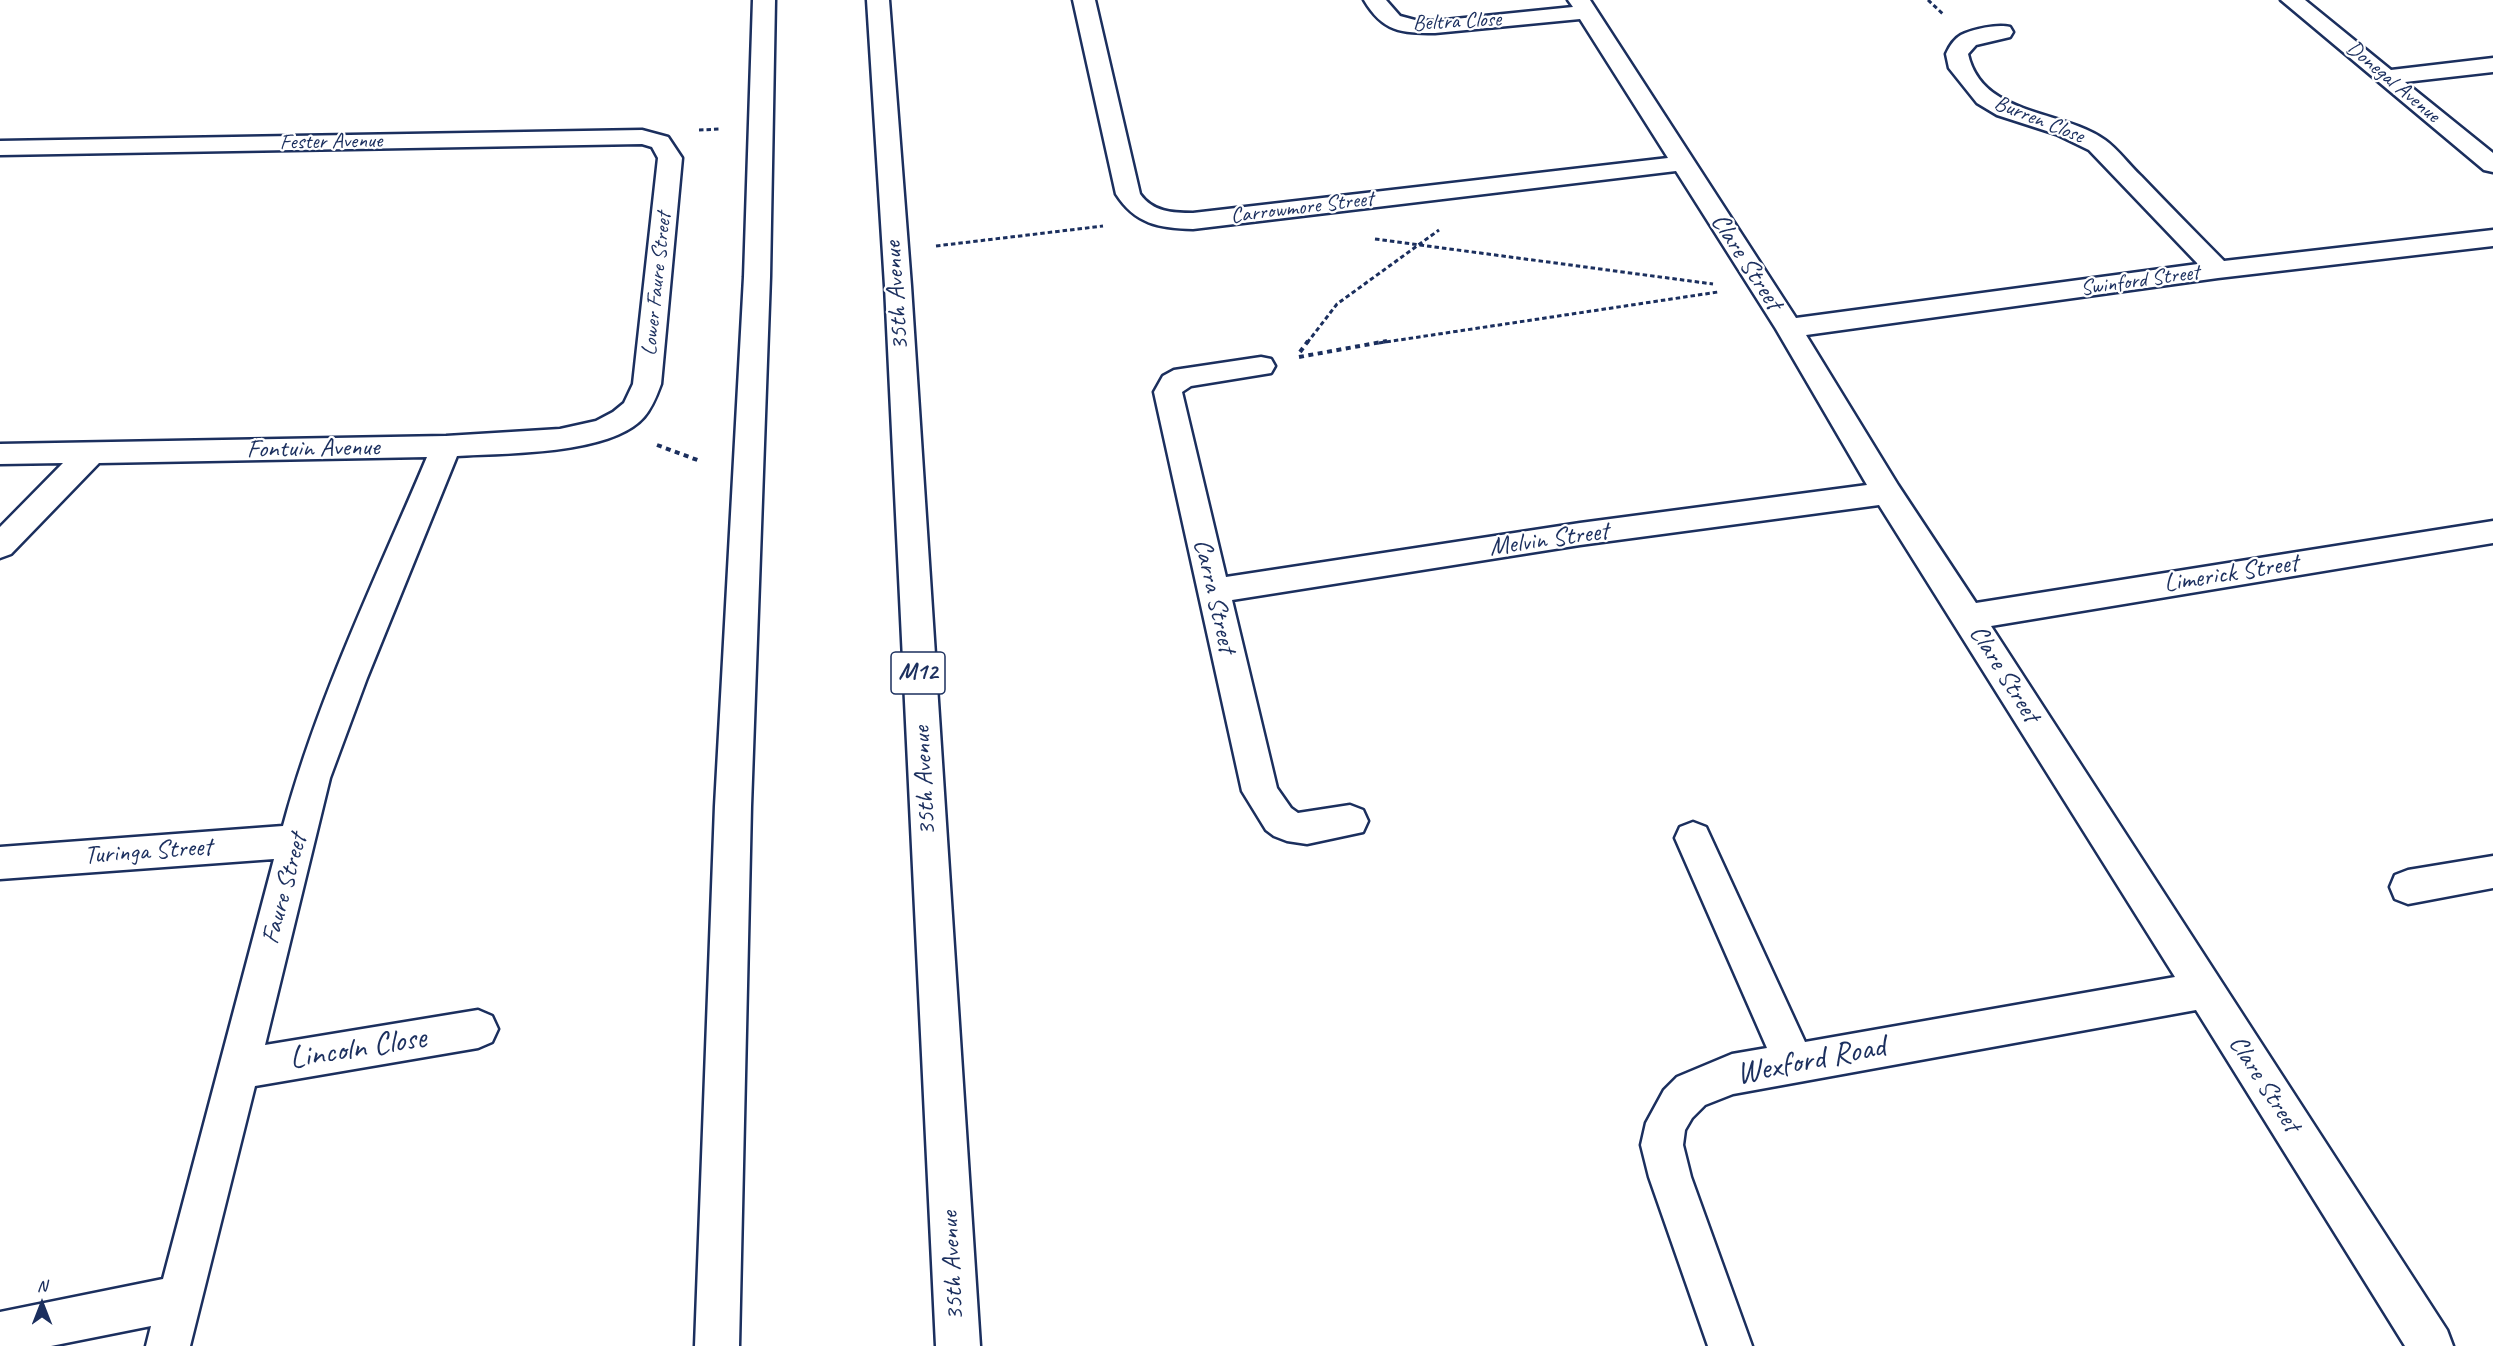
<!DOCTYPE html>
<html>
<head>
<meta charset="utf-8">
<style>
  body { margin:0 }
  #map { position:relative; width:2493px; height:1346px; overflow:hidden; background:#fff; font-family:Caveat,sans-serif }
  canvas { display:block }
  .north { position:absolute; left:12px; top:1274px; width:60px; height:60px; -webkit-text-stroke:4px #fff; paint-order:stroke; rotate:0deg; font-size:16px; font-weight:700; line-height:24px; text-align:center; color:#1b2f5e }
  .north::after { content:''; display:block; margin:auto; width:21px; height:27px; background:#1b2f5e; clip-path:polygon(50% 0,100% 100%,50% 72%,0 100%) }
</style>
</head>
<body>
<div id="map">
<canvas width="2493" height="1346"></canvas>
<div class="north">N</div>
</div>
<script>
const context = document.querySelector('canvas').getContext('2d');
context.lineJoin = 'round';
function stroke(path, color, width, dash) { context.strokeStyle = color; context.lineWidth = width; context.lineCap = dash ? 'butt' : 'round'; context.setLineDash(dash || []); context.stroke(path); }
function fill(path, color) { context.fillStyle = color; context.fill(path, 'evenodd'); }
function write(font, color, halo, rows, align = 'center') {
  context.font = font + ' Caveat,sans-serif'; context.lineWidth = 4.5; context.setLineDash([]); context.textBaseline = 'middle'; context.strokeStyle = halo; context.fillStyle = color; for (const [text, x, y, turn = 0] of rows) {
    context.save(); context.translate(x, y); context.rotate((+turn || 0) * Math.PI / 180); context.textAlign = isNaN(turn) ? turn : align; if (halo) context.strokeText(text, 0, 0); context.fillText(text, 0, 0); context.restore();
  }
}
const minor = new Path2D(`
  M1073,0H1095L1140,194C1153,212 1172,213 1193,213L1668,158L1580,19L1435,33C1401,33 1383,32 1364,0H1386L1400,16L1415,20L1435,21L1573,7L1568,0H1590L1796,318L2198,264L2089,150L2056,134L1997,115L1977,103L1949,68L1946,54C1949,47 1954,39 1961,35C1973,29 1997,24 2010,27L2013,32L2010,37L1976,45L1968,54C1982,117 2062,109 2105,140C2118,149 2129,165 2141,176C2168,204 2196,233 2224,261L2493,230V246L2218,278L1806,335L1898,485L1976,603L2493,521V543L1991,626L2447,1330L2453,1346H2405L2196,1010L1733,1094L1705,1105L1692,1118L1685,1130L1683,1145L1691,1177L1752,1346H1708L1649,1177L1641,1145L1646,1123L1664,1090L1677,1077L1732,1054L1767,1048L1675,838L1680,827L1693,822L1706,827L1805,1042L2175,977L1879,505L1580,545L1232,600L1277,788L1291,808L1298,813L1350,805L1363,810L1368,821L1363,832L1307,844L1287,841L1274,836L1266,830L1242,791L1154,392L1163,376L1174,370L1261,357L1271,359L1275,366L1271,373L1191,386L1182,392L1226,577L1580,523L1867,485L1776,329L1676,171L1193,229C1159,228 1135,224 1116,194Z
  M2281,0H2305L2391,70L2493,58V72L2405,82L2493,153V172L2484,170Z
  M642,130L668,137L682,158L661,384C657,395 652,408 644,417C611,455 505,453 457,456L367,678L330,778L265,1045L478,1010L492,1016L498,1029L492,1042L478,1048L255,1086L190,1346H146L151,1326L51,1346H0V1312L163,1279L274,859L0,879V847L283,826C317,699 376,578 427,457L99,463L11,554L0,558V527L63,463L0,464V444L446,436L560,429L596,421L613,412L624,403L633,384L658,158L652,147L642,144L0,155V141Z
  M2493,856V888L2408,904L2395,899L2390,887L2395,875L2408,870Z`);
const major = new Path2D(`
  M753,0H775L770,277L751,806L739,1346H695L715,806L744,277Z
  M867,0H889L911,286L980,1346H936L885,286Z`);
stroke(minor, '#1b2f5e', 5);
stroke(major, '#1b2f5e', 5);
stroke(new Path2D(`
  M1928,0L1943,14
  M699,130L721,129
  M1375,239L1713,284
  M936,246L1103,226
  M1307,343L1337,304L1439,230
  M1379,343L1718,292`), '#1b2f5e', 3, [4.5, 3]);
stroke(new Path2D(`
  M1300,352L1308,341
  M1299,357L1387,341
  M657,445L700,461`), '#1b2f5e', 4, [5, 4.5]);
fill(minor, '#fff');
fill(major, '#fff');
write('22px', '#1b2f5e', '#fff', [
  ["Beltra Close",1457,22,-3],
  ["Donegal Avenue",2393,82,40],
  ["Burren Close",2039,120,22],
  ["Fester Avenue",331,142,-1],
  ["Carrowmore Street",1302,208,-7],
  ["Swinford Street",2140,281,-8],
  ["Lower Faure Street",657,284,-84]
]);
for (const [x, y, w] of [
  [918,673,54]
]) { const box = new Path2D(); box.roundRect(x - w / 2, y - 21, w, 42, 4.5); context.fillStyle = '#fff'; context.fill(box); stroke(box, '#1b2f5e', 1.5); }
write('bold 24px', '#1b2f5e', null, [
  ["M12",918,673]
]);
write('26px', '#1b2f5e', '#fff', [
  ["Clare Street",1746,262,57],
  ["35th Avenue",897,296,-94],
  ["Fontuin Avenue",313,449,-1],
  ["Melvin Street",1549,540,-8],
  ["Limerick Street",2231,574,-9],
  ["Carra Street",1214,596,77],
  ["Clare Street",2004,674,58],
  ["35th Avenue",925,781,-93],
  ["Turinga Street",148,852,-4],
  ["Faure Street",285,889,-75],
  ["Clare Street",2264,1084,57],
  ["35th Avenue",953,1266,-93]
]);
write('32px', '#1b2f5e', '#fff', [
  ["Lincoln Close",358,1049,-9],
  ["Wexford Road",1811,1061,-11]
]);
</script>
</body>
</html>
